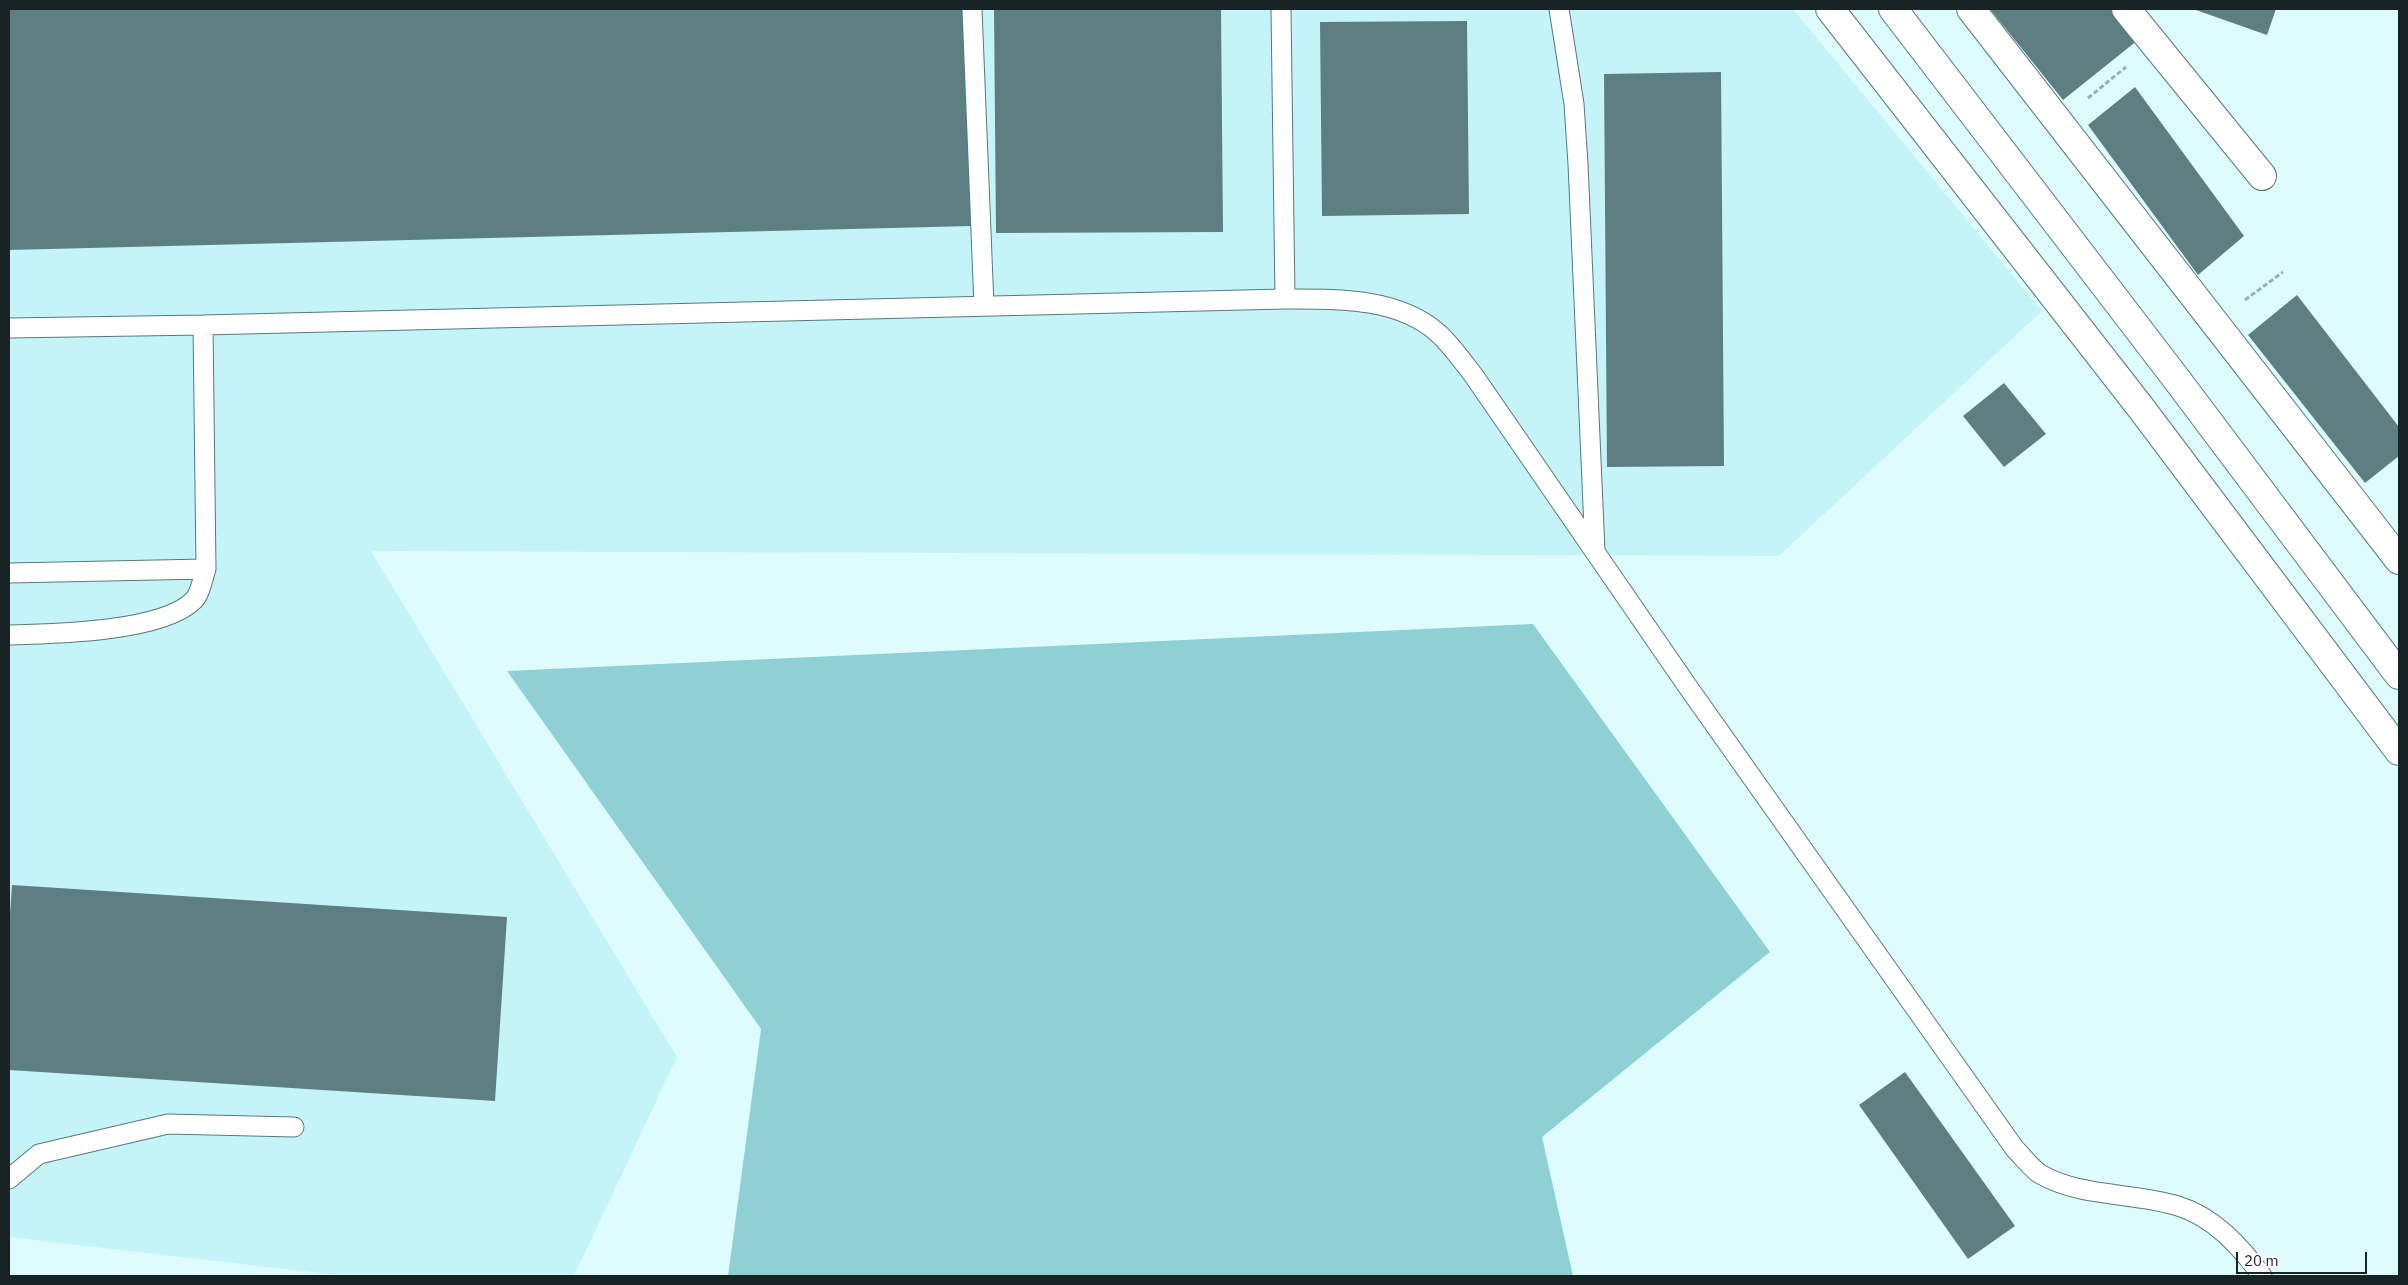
<!DOCTYPE html>
<html>
<head>
<meta charset="utf-8">
<style>
  body { margin:0 }
  #map { position:relative; width:2408px; height:1285px; overflow:hidden; background:#defcfe; font-family:"IBM Plex Sans",sans-serif }
  canvas { display:block }
  .frame { position:absolute; inset:0; border:10px solid #162425; pointer-events:none }
  .scale { position:absolute; left:2236px; top:1252px; width:131px; height:22px; box-sizing:border-box; border:2px solid #162425; border-top:0; padding-left:6px; font-size:15px; line-height:18px; white-space:nowrap; color:#162425; -webkit-text-stroke:4px #fff; paint-order:stroke }
</style>
</head>
<body>
<div id="map">
<canvas width="2408" height="1285"></canvas>
<div class="frame"></div>
<div class="scale">20 m</div>
</div>
<script>
const context = document.querySelector('canvas').getContext('2d');
context.lineJoin = 'round';
function fill(path, color) { context.fillStyle = color; context.fill(path, 'evenodd'); }
function stroke(path, color, width, dash) { context.strokeStyle = color; context.lineWidth = width; context.lineCap = dash ? 'butt' : 'round'; context.setLineDash(dash || []); context.stroke(path); }
fill(new Path2D(`
  M9,9H1793L2042,311L1779,556L371,551L677,1057L574,1276H345L9,1237Z`), '#c5f4f8');
fill(new Path2D(`
  M1533,624L1770,952L1542,1137L1573,1276H728L761,1029L507,671Z`), '#8fd0d4');
fill(new Path2D(`
  M9,9H966L971,226L9,250Z
  M994,9H1221L1223,232L996,233Z
  M1990,9H2112L2138,40L2063,100Z
  M2193,9H2276L2267,35Z
  M1467,21L1469,214L1322,216L1320,22Z
  M1721,72L1724,466L1607,467L1604,74Z
  M2135,87L2244,236L2198,275L2088,125Z
  M2297,295L2399,427V456L2365,483L2248,335Z
  M2004,383L2046,434L2004,467L1963,416Z
  M12,885L507,917L495,1101L9,1070V929Z
  M1905,1072L2015,1226L1968,1259L1859,1105Z`), '#5d7f82');
const lane = new Path2D(`
  M972,9L984,306
  M1281,9L1285,299
  M1559,9L1574,104L1578,164L1595,551
  M9,328L203,325
  M9,573L206,569
  M9,635C53,634 163,632 194,600C200,594 203,578 206,569L203,325L1285,299C1336,299 1399,297 1439,334C1452,346 1463,362 1474,376L1688,687L2015,1149C2023,1157 2031,1168 2040,1174C2082,1198 2133,1192 2178,1206C2214,1217 2241,1247 2262,1276
  M9,1179L39,1154L168,1124L294,1127`);
const street = new Path2D(`
  M1971,9L2399,560
  M2126,9L2262,176`);
const secondary = new Path2D(`
  M1830,9L2141,408L2399,751
  M1893,9L2178,381L2399,675`);
stroke(lane, '#57797b', 21);
stroke(street, '#57797b', 30);
stroke(secondary, '#57797b', 30);
stroke(new Path2D(`
  M2088,98L2126,67
  M2245,300L2283,272`), '#98b0b2', 3, [5, 2.5]);
stroke(lane, '#fff', 19);
stroke(street, '#fff', 28);
stroke(secondary, '#fff', 28);
</script>
</body>
</html>
